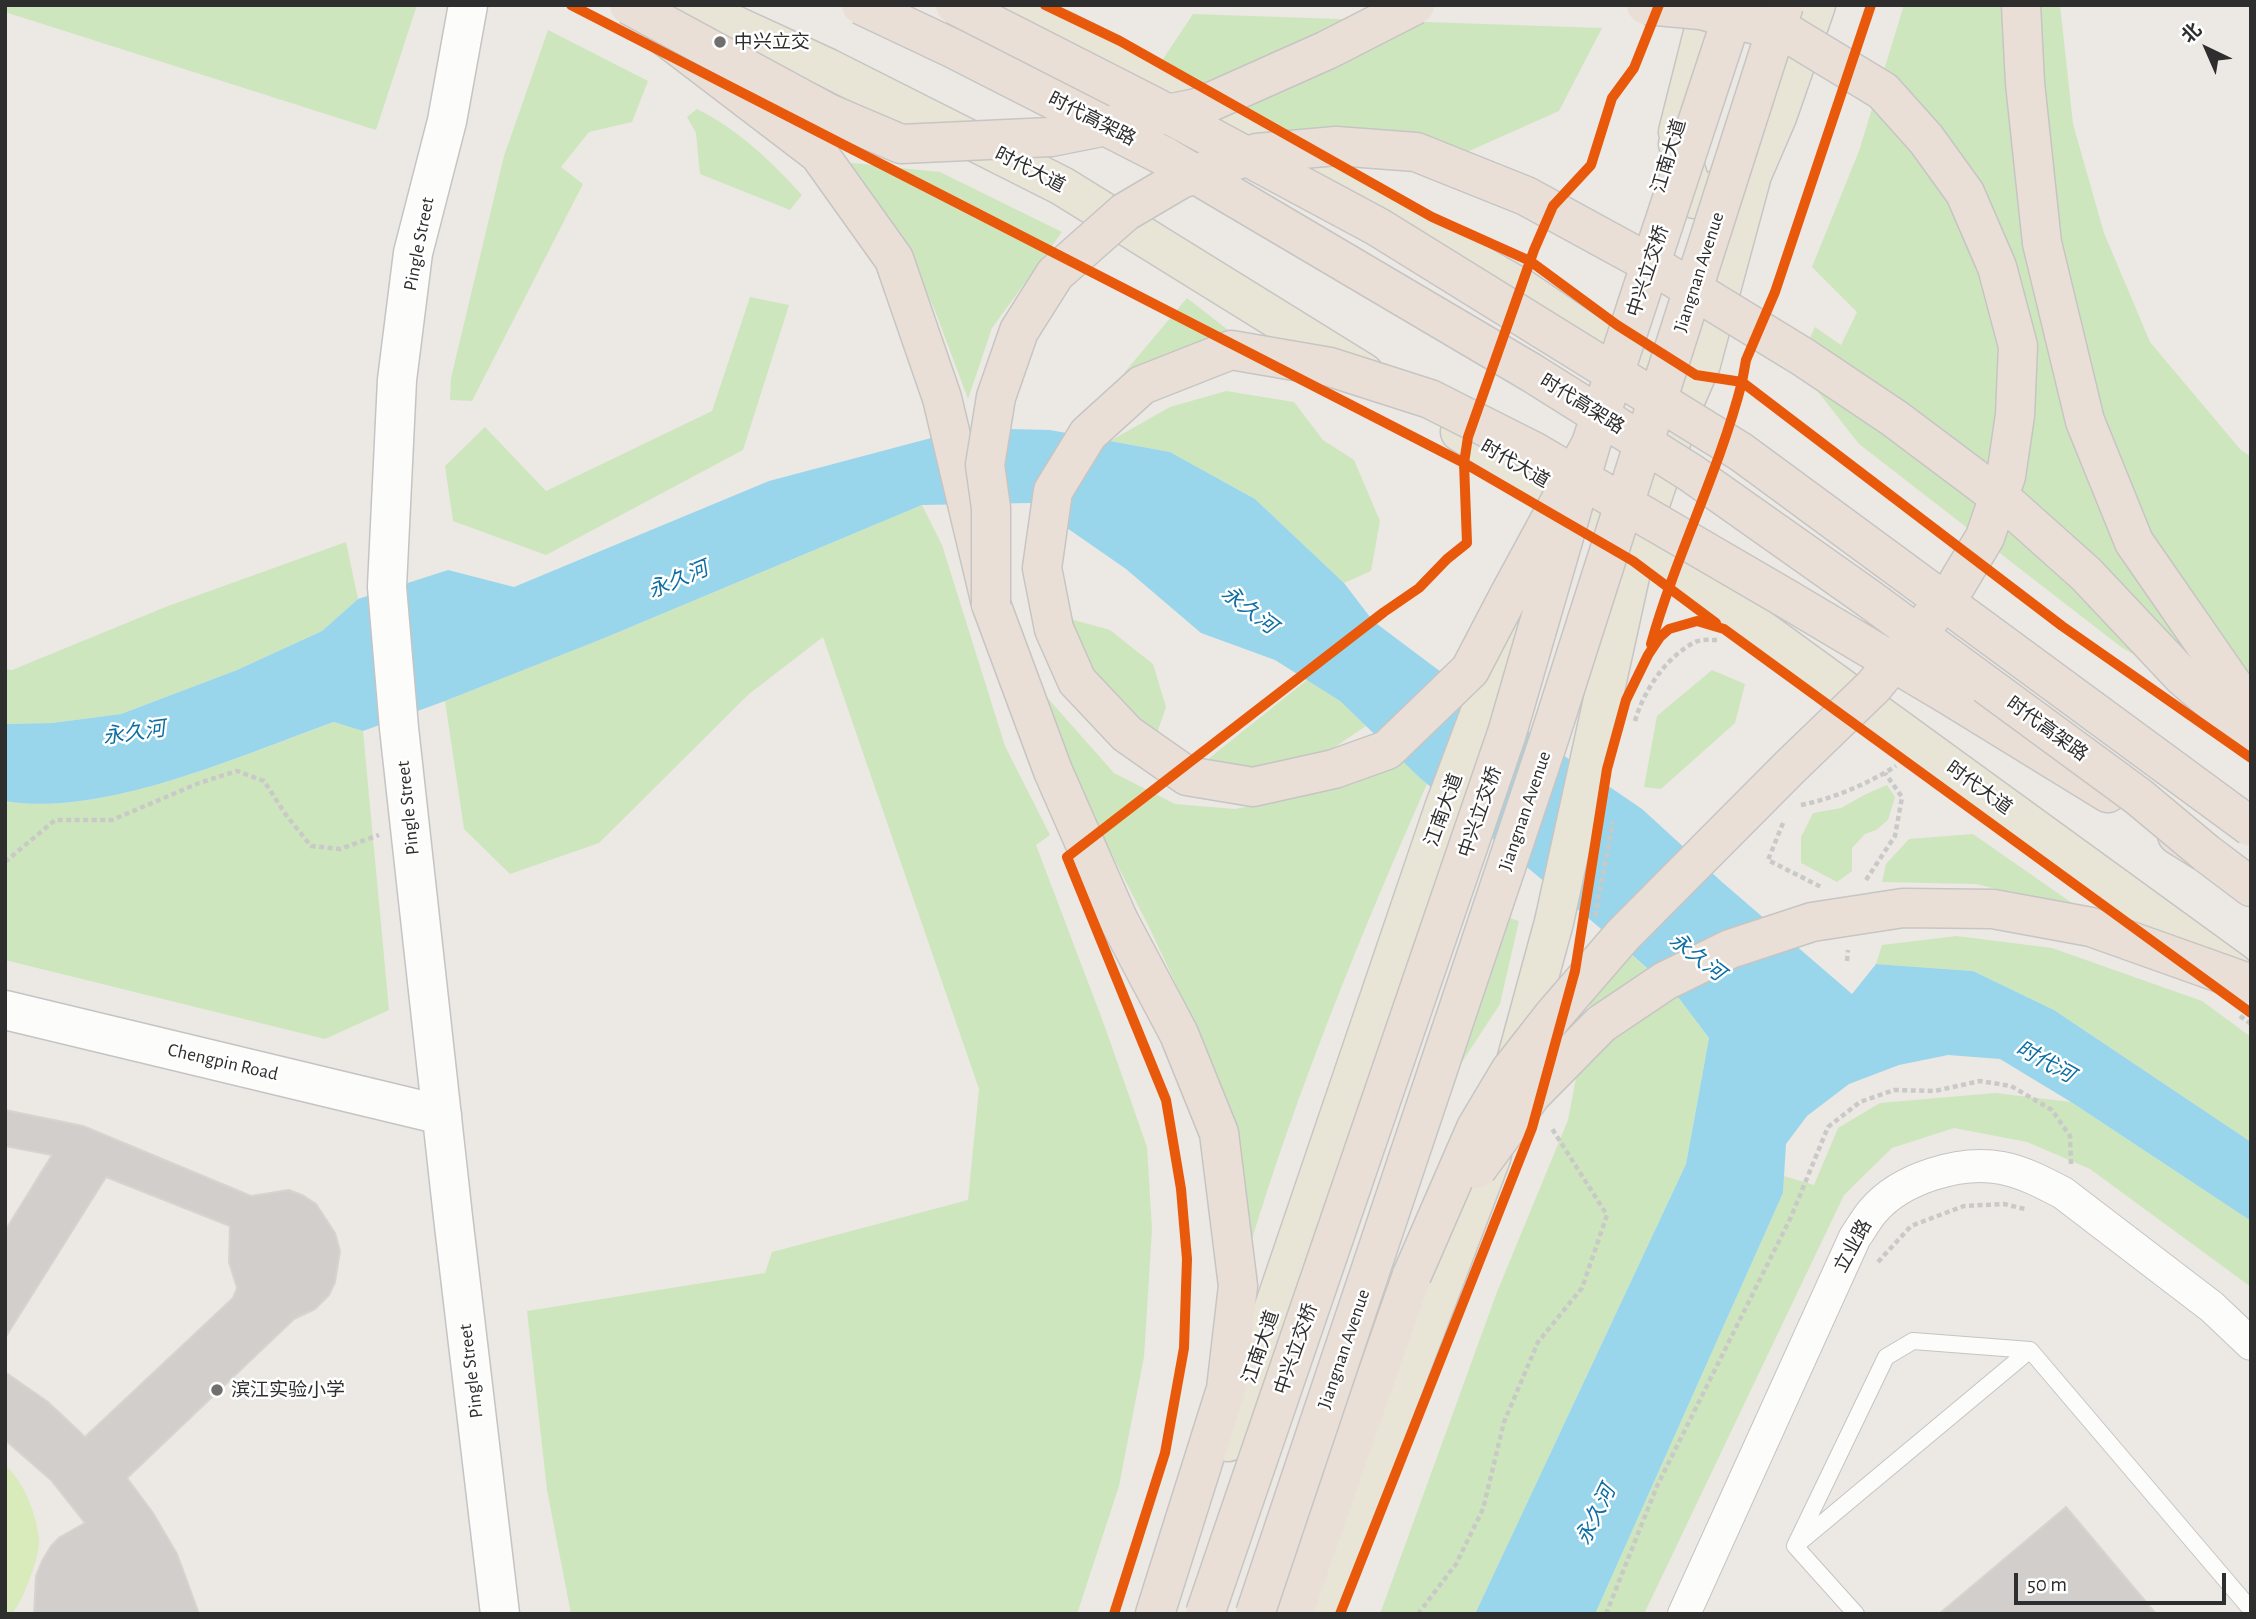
<!DOCTYPE html>
<html>
<head>
<meta charset="utf-8">
<style>
  body { margin:0 }
  #map { position:relative; width:2256px; height:1619px; overflow:hidden; background:#ece8e4; font-family:"Alegreya Sans","Noto Sans SC",sans-serif }
  canvas { display:block }
  .frame { position:absolute; inset:0; border:7px solid #2e2e2e; pointer-events:none }
  .north { position:absolute; left:2172px; top:14px; width:70px; height:70px; -webkit-text-stroke:5px #fff; paint-order:stroke; rotate:316deg; font-size:19px; font-weight:700; line-height:28px; text-align:center; color:#2e2e2e }
  .north::after { content:''; display:block; margin:auto; width:24px; height:32px; background:#2e2e2e; clip-path:polygon(50% 0,100% 100%,50% 72%,0 100%) }
  .scale { position:absolute; left:2014px; top:1573px; width:212px; height:32px; box-sizing:border-box; border:4px solid #2e2e2e; border-top:0; padding-left:9px; font-size:21px; line-height:24px; white-space:nowrap; color:#2e2e2e; -webkit-text-stroke:5px #fff; paint-order:stroke }
</style>
</head>
<body>
<div id="map">
<canvas width="2256" height="1619"></canvas>
<div class="frame"></div>
<div class="north">北</div>
<div class="scale">50 m</div>
</div>
<script>
const context = document.querySelector('canvas').getContext('2d');
context.lineJoin = 'round';
function fill(path, color) { context.fillStyle = color; context.fill(path, 'evenodd'); }
function stroke(path, color, width, dash) { context.strokeStyle = color; context.lineWidth = width; context.lineCap = dash ? 'butt' : 'round'; context.setLineDash(dash || []); context.stroke(path); }
function write(font, color, halo, rows, align = 'center') {
  context.font = font + ' "Alegreya Sans","Noto Sans SC",sans-serif'; context.lineWidth = 5; context.setLineDash([]); context.textBaseline = 'middle'; context.strokeStyle = halo; context.fillStyle = color; for (const [text, x, y, turn = 0] of rows) {
    context.save(); context.translate(x, y); context.rotate((+turn || 0) * Math.PI / 180); context.textAlign = isNaN(turn) ? turn : align; if (halo) context.strokeText(text, 0, 0); context.fillText(text, 0, 0); context.restore();
  }
}
fill(new Path2D(`
  M5,5H417L376,130L5,12Z
  M1904,5H2060L2073,124L2104,233L2150,342L2240,449L2251,457V722L2121,647L1859,444L1797,365L1815,327L1841,345L1857,312L1812,267L1859,151Z
  M1193,14L1602,28L1559,111L1458,156L1272,135L1157,68Z
  M548,30L648,81L632,122L589,132L561,167L583,184L472,401L450,400L451,378L504,156Z
  M697,109C739,130 771,161 802,195L790,210L700,174L696,133L687,117Z
  M843,162L940,172L1062,232L992,328L968,399L934,308L909,256Z
  M750,297L789,305L743,450L546,555L453,521L445,466L485,427L546,491L712,411Z
  M1187,298L1251,348L1142,366L1124,373Z
  M1226,391L1294,402L1323,440L1354,460L1380,521L1371,571L1344,583L1255,499L1170,452L1110,441L1170,407Z
  M922,505L942,545L1005,746L1050,835L1036,845L1105,1027L1147,1147L1152,1229L1144,1357L1119,1486L1077,1614H571L547,1490L527,1311L765,1273L772,1252L968,1200L979,1089L823,637L749,694L599,843L510,874L464,829L445,701L602,639Z
  M346,542L358,599L322,631L237,670L121,714L52,723L5,724V669L12,670L168,606Z
  M1070,619L1110,630L1153,664L1166,707L1155,739L1080,677Z
  M1712,670L1745,684L1735,723L1661,789L1644,787L1657,716Z
  M1307,680L1340,701L1366,726L1323,755L1233,775L1202,764Z
  M1044,694L1114,773L1175,804L1235,809L1350,785L1398,757L1427,784C1360,936 1297,1090 1249,1249L1192,1019L1151,931L1052,737Z
  M335,722L363,731L389,1010L325,1039L5,960V801C103,818 241,755 335,722Z
  M1887,785L1895,797L1888,820L1876,830L1865,834L1852,848V871L1837,882L1801,863V837L1813,813L1841,808L1866,794Z
  M1973,834L2082,910L1976,884L1882,882L1886,864L1909,839Z
  M1499,915L1519,921L1500,1004L1460,1065Z
  M1604,931L1675,993L1709,1038L1686,1164L1475,1614H1380L1497,1292L1568,1120Z
  M1957,936L2052,948L2202,1001L2251,1037V1142L2054,1010L1973,971L1876,964L1882,945Z
  M1995,1093L2071,1102L2251,1221V1287L2090,1169L2027,1142L1954,1128L1892,1148L1844,1195L1644,1614H1595L1783,1193L1784,1176L1814,1185L1838,1128L1880,1103Z`), '#cee6be');
fill(new Path2D(`
  M5,1465C24,1482 36,1513 39,1538C40,1552 32,1573 27,1586C22,1596 19,1606 11,1614H5Z`), '#d9eabb');
fill(new Path2D(`
  M969,428L1050,430L1170,452L1255,499L1344,583L1373,621L1437,669L1642,809L1722,882L1852,994L1876,964L1973,971L2054,1010L2251,1142V1221L2071,1102L2000,1059L1948,1055L1899,1065L1849,1084L1807,1116L1786,1144L1783,1193L1595,1614H1475L1686,1164L1709,1038L1675,993L1630,953L1420,778L1340,701L1275,660L1201,633L1126,569L1031,503L922,505L602,639L445,701L363,731L334,722C241,755 103,818 5,801V724L52,723L121,714L237,670L322,631L358,599L448,570L514,587L769,481Z`), '#99d6ec');
const building = new Path2D(`
  M5,1110L83,1126L251,1196L289,1190L304,1196L316,1204L335,1233L340,1251L335,1282L329,1295L315,1309L294,1319L127,1478L153,1513L177,1554L199,1614H34L36,1576L42,1561L51,1546L60,1537L85,1523L51,1480L5,1440V1372L48,1402L85,1437L233,1298L237,1288L229,1262L230,1226L106,1177L5,1338V1231L52,1155L5,1146Z
  M2066,1507L2156,1614H1939Z`);
fill(building, '#d1cecb');
stroke(building, '#d7d4d0', 2);
const lane = new Path2D(`
  M1801,1541L2030,1350
  M1856,1614L1795,1546L1886,1357L1913,1341L2030,1350L2248,1606H2251`);
const street = new Path2D(`
  M1684,1614L1855,1237C1861,1229 1866,1219 1873,1211C1901,1178 1961,1160 2002,1168C2023,1172 2044,1183 2063,1193L2212,1307L2251,1344`);
const secondary = new Path2D(`
  M468,5L447,121L413,253L397,380L387,587L399,728L453,1217L500,1614
  M5,1010L442,1115`);
const primary = new Path2D(`
  M691,5L828,68L1062,186L1364,373
  M1010,5L1091,44L1521,288L1646,373
  M1678,132L1710,5
  M1678,144L1695,199L1750,175
  M1460,432L1638,540L2234,973
  M1515,1065L1554,922L1638,540L1685,401L1701,364L1752,175L1777,117L1816,5
  M1228,1442L1444,808L1526,590
  M1317,1614L1491,1158L1496,1137`);
const highway = new Path2D(`
  M667,38L819,154L894,259L942,398L991,604L1053,771L1118,919L1179,1034L1219,1133L1238,1286L1226,1389L1155,1614
  M1955,699L2108,793
  M2177,835L2206,853L2251,887
  M1293,1614L1412,1275`);
stroke(lane, '#c5c4c5', 18);
stroke(street, '#c5c4c5', 34);
stroke(secondary, '#c5c4c5', 41);
stroke(primary, '#c6c5c4', 41);
stroke(highway, '#c6c5c4', 41);
stroke(new Path2D(`
  M1635,721C1644,690 1666,657 1695,642C1701,639 1711,640 1717,640
  M1801,805C1835,798 1867,784 1896,766
  M1783,823L1768,860L1821,887
  M5,862L55,820H112L199,783L237,771L264,781L286,815L311,846L340,849L379,835
  M1866,880L1895,836L1902,797L1885,773
  M1595,916L1613,822
  M1847,961L1848,950
  M2240,1016L2251,1024
  M1878,1262L1911,1226L1964,1206L2004,1204L2025,1209
  M1418,1614L1456,1564L1483,1509L1504,1422L1538,1342L1582,1288L1607,1215L1551,1127
  M1606,1614L1657,1486L1791,1217L1828,1127L1860,1102L1894,1090L1935,1091L1980,1081L2011,1086L2052,1110L2070,1136L2071,1164`), '#c9c9c8', 4.5, [5, 3.5]);
stroke(lane, '#fcfcfb', 16);
stroke(street, '#fcfcfb', 32);
stroke(secondary, '#fcfcfb', 38);
stroke(primary, '#e8e4d6', 38);
stroke(highway, '#eadfd6', 38);
const highwayBridge = new Path2D(`
  M629,5L828,113L901,144L1051,137L1197,108L1327,50L1415,5
  M861,5L952,48L1166,157L1532,373L1691,473L1868,598L2139,797L2206,853
  M955,5L1153,106L1378,227L1741,452L2251,827
  M2021,5L2025,83L2042,243L2085,421L2134,542L2251,711
  M1591,444L1508,597L1470,670L1387,750L1334,769L1253,787L1187,776L1127,734L1077,681L1054,629L1042,568L1053,491L1088,434L1142,385L1231,350L1330,367L1430,399L1533,451L1787,599L1955,699
  M991,604V508L985,465L996,397L1019,331L1055,274L1125,212L1181,179L1257,153L1336,146L1416,152L1526,196L1656,267L1803,357L1894,418L2002,499L2086,574L2183,677L2251,735
  M1477,1169L1532,1094L1601,1024L1665,981L1730,949L1812,922L1903,908L1993,909L2091,927L2251,984
  M1412,1275L1476,1128L1510,1071L1553,1016L1623,935L1790,767L1873,687L1952,592L1985,537L2006,476L2015,415L2018,346L1997,267L1965,193L1926,139L1883,91L1789,34L1701,10L1646,5
  M1205,1614L1507,733L1591,444L1736,5
  M1255,1614L1548,742L1784,5`);
stroke(highwayBridge, '#c6c5c4', 41, []);
stroke(highwayBridge, '#eadfd6', 38);
stroke(new Path2D(`
  M571,5L1464,463L1633,561L1716,623
  M1045,5L1120,41L1432,217L1530,261L1617,325L1696,375L1742,382C1719,472 1676,555 1651,644
  M1871,5L1775,292L1746,360L1742,382L2062,626L2251,758
  M1114,1614L1165,1453L1184,1348L1187,1259L1181,1189L1166,1100L1067,857L1384,612L1419,588L1447,559L1467,543L1464,463L1468,437L1534,250L1553,206L1591,165L1612,98L1634,68L1659,5
  M1340,1614L1532,1128L1575,971L1607,769L1626,700L1648,655L1660,637L1669,629L1697,621L1724,629L2251,1013`), '#e8590c', 10);
for (const [x, y, r, color] of [
  [720,42,7,"#706f6e"],
  [217,1390,7,"#706f6e"]
]) { const dot = new Path2D(); dot.arc(x, y, r, 0, 2 * Math.PI); context.fillStyle = color; context.fill(dot); stroke(dot, '#fff', 2.5); }
write('19px', '#2e2e2e', '#fff', [
  ["中兴立交",734,42],
  ["滨江实验小学",231,1390]
], 'left');
write('19px', '#2e2e2e', '#fff', [
  ["时代高架路",1092,119,27],
  ["江南大道",1669,156,-73],
  ["时代大道",1030,170,27],
  ["Pingle Street",419,244,-79],
  ["中兴立交桥",1648,271,-72],
  ["Jiangnan Avenue",1699,272,-72],
  ["时代高架路",1582,404,32],
  ["时代大道",1515,464,30],
  ["时代高架路",2047,729,36],
  ["时代大道",1979,788,36],
  ["Pingle Street",408,808,-96],
  ["江南大道",1444,810,-70],
  ["Jiangnan Avenue",1525,811,-71],
  ["中兴立交桥",1480,812,-71],
  ["Chengpin Road",223,1062,13],
  ["立业路",1853,1246,-61],
  ["江南大道",1261,1347,-71],
  ["中兴立交桥",1296,1349,-71],
  ["Jiangnan Avenue",1344,1349,-71],
  ["Pingle Street",471,1371,-97]
]);
write('italic 21px', '#0d6fa3', '#fff', [
  ["永久河",678,580,-23],
  ["永久河",1249,610,38],
  ["永久河",134,733,-8],
  ["永久河",1697,957,38],
  ["时代河",2045,1062,29],
  ["永久河",1596,1515,-64]
]);
</script>
</body>
</html>
